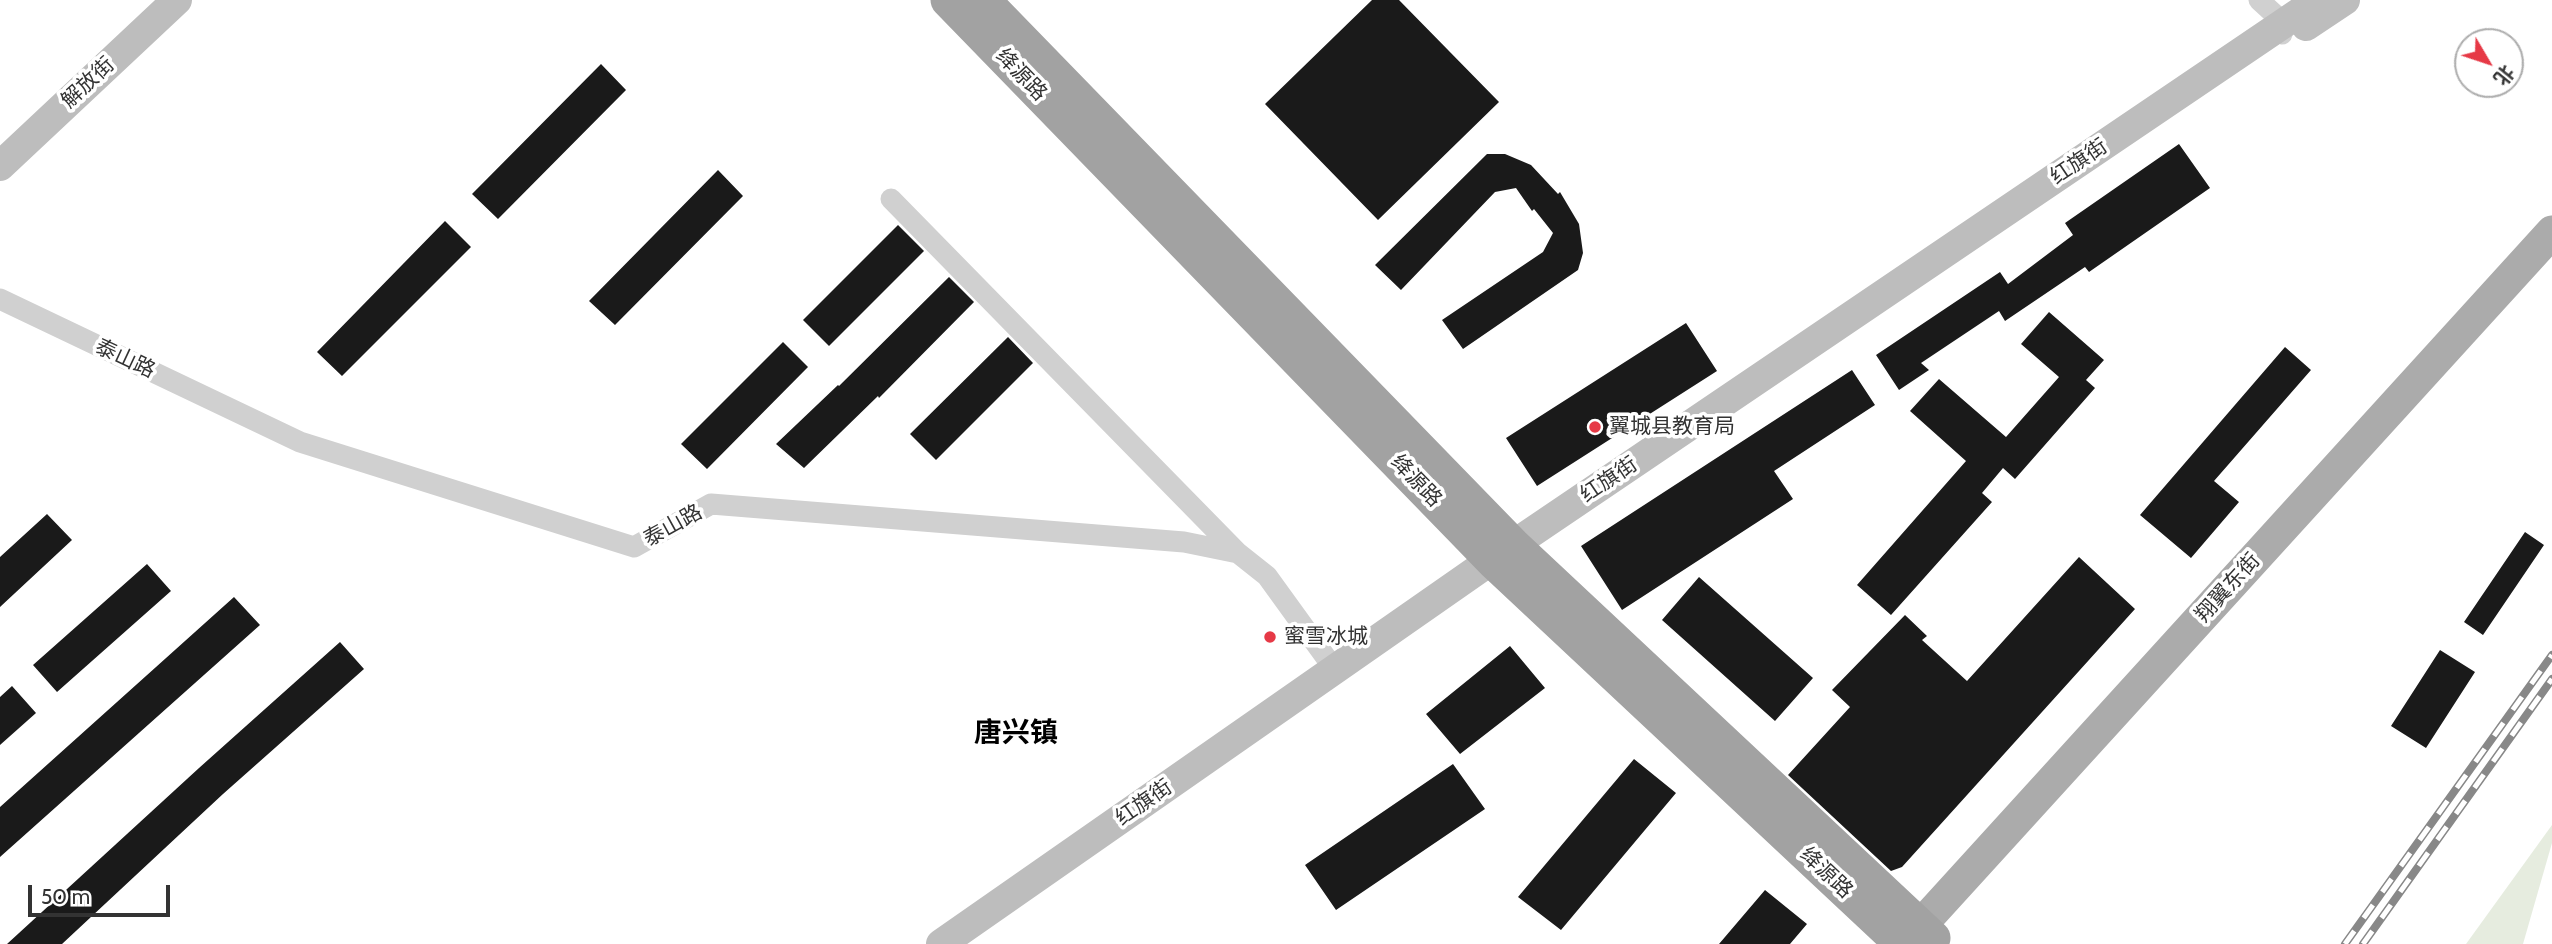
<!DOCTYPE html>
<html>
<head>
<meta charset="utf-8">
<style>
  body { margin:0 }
  #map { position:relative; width:2552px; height:944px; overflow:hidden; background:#fff; font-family:Cabin,"Noto Sans SC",sans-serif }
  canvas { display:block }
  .north { position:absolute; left:2454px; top:28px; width:70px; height:70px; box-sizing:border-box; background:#fff; border:2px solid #adadad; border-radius:50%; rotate:129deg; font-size:19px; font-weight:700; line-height:28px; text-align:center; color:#333 }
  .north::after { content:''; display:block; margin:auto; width:24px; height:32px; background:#e63946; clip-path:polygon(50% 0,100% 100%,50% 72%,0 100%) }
  .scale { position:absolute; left:28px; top:885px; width:142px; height:32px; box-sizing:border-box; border:4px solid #333; border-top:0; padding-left:9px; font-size:21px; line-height:24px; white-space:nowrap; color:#333; -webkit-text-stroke:5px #fff; paint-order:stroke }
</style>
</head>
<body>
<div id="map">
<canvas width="2552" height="944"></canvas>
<div class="north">北</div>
<div class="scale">50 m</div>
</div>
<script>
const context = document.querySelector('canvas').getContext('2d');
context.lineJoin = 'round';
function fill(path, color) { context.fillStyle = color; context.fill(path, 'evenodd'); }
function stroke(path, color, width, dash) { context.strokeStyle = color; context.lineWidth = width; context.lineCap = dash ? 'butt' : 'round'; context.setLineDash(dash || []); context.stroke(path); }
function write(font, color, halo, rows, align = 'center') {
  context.font = font + ' Cabin,"Noto Sans SC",sans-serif'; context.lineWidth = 7; context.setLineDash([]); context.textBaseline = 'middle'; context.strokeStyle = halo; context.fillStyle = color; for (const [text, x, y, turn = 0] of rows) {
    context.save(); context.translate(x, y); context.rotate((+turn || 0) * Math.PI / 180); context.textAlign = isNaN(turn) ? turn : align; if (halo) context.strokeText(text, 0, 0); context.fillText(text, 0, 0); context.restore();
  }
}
fill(new Path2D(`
  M2552,825V843L2523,944H2466Z`), '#e6ecdf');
fill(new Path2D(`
  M1372,0H1399L1499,102L1378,220L1265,104Z
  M601,64L626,90L498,219L472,194Z
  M2179,144L2210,188L2089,272L2085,267L2005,321L1999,311L1921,363L1929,370L1899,390L1876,355L2000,272L2008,284L2073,235L2065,223Z
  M1487,154H1505L1531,165L1558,194L1560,192L1579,224L1583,253L1578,270L1463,349L1442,320L1543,252L1553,233L1534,209L1532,211L1516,188L1495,192L1401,290L1375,265Z
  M718,170L743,196L615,325L589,301Z
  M445,221L471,247L342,376L317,352Z
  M898,225L924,251L829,346L803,320Z
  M949,277L974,302L879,398L878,396L804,468L776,444L838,385L839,386Z
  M2049,312L2104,360L2086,380L2095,388L2015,479L2003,468L1982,493L1992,502L1891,615L1857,585L1966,461L1910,411L1939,379L2006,437L2059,377L2021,344Z
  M1686,323L1717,371L1537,486L1506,438Z
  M1008,337L1033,363L936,460L910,434Z
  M783,342L808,367L707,469L681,444Z
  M2285,347L2311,370L2214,481L2239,502L2191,558L2140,515Z
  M1852,370L1875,405L1774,471L1793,499L1622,610L1581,546Z
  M47,514L72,540L0,607V557Z
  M2525,532L2544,545L2483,635L2464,622Z
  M2079,557L2135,609L1902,867L1891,871L1788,775L1850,707L1832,690L1905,615L1927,636L1922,640L1967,681Z
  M147,564L171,591L57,692L33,665Z
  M1699,577L1813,678L1775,721L1662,620Z
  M234,597L260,625L0,857V807Z
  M340,642L364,669L223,794L62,944H7L199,768Z
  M1510,646L1545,688L1460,754L1426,714Z
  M2440,650L2475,672L2426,748L2391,726Z
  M12,686L36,713L0,745V697Z
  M1634,759L1676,793L1561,930L1518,897Z
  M1453,764L1485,809L1336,910L1305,865Z
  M1765,890L1807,924L1790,944H1719Z`), '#1a1a1a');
stroke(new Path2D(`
  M2259,0L2284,23L2282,34
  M891,199L1238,553
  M0,299L300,442L634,547L711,504L1184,542L1238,553L1267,576L1335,670`), '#d0d0d0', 21);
stroke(new Path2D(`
  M2306,26L2345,0
  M0,166L177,0
  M941,944L1513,545L2318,0`), '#bdbdbd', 30);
stroke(new Path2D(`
  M1920,926L2552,232`), '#ababab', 33);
stroke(new Path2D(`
  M948,0L1495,563L1902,944
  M983,0L1513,545L1933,938L1928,944`), '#a2a2a2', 35);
const rail = new Path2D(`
  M2345,944L2552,655
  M2363,944L2552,679`);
stroke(rail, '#888', 8);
stroke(rail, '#fff', 5, [16]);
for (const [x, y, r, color] of [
  [1595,427,7,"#e63946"],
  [1270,637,7,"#e63946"]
]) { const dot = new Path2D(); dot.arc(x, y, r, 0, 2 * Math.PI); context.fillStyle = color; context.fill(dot); stroke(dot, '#fff', 2.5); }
write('21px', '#333', '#fff', [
  ["绛源路",1021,75,46],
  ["解放街",88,83,-43],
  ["红旗街",2079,162,-34],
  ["泰山路",125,359,25],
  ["红旗街",1609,480,-34],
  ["绛源路",1416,481,46],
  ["泰山路",673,526,-29],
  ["翔翼东街",2228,588,-48],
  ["红旗街",1144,803,-35],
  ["绛源路",1826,873,43]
]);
write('21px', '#333', '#fff', [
  ["翼城县教育局",1609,427],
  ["蜜雪冰城",1284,637]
], 'left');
write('bold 28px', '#000', '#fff', [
  ["唐兴镇",1016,734]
]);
</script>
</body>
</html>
